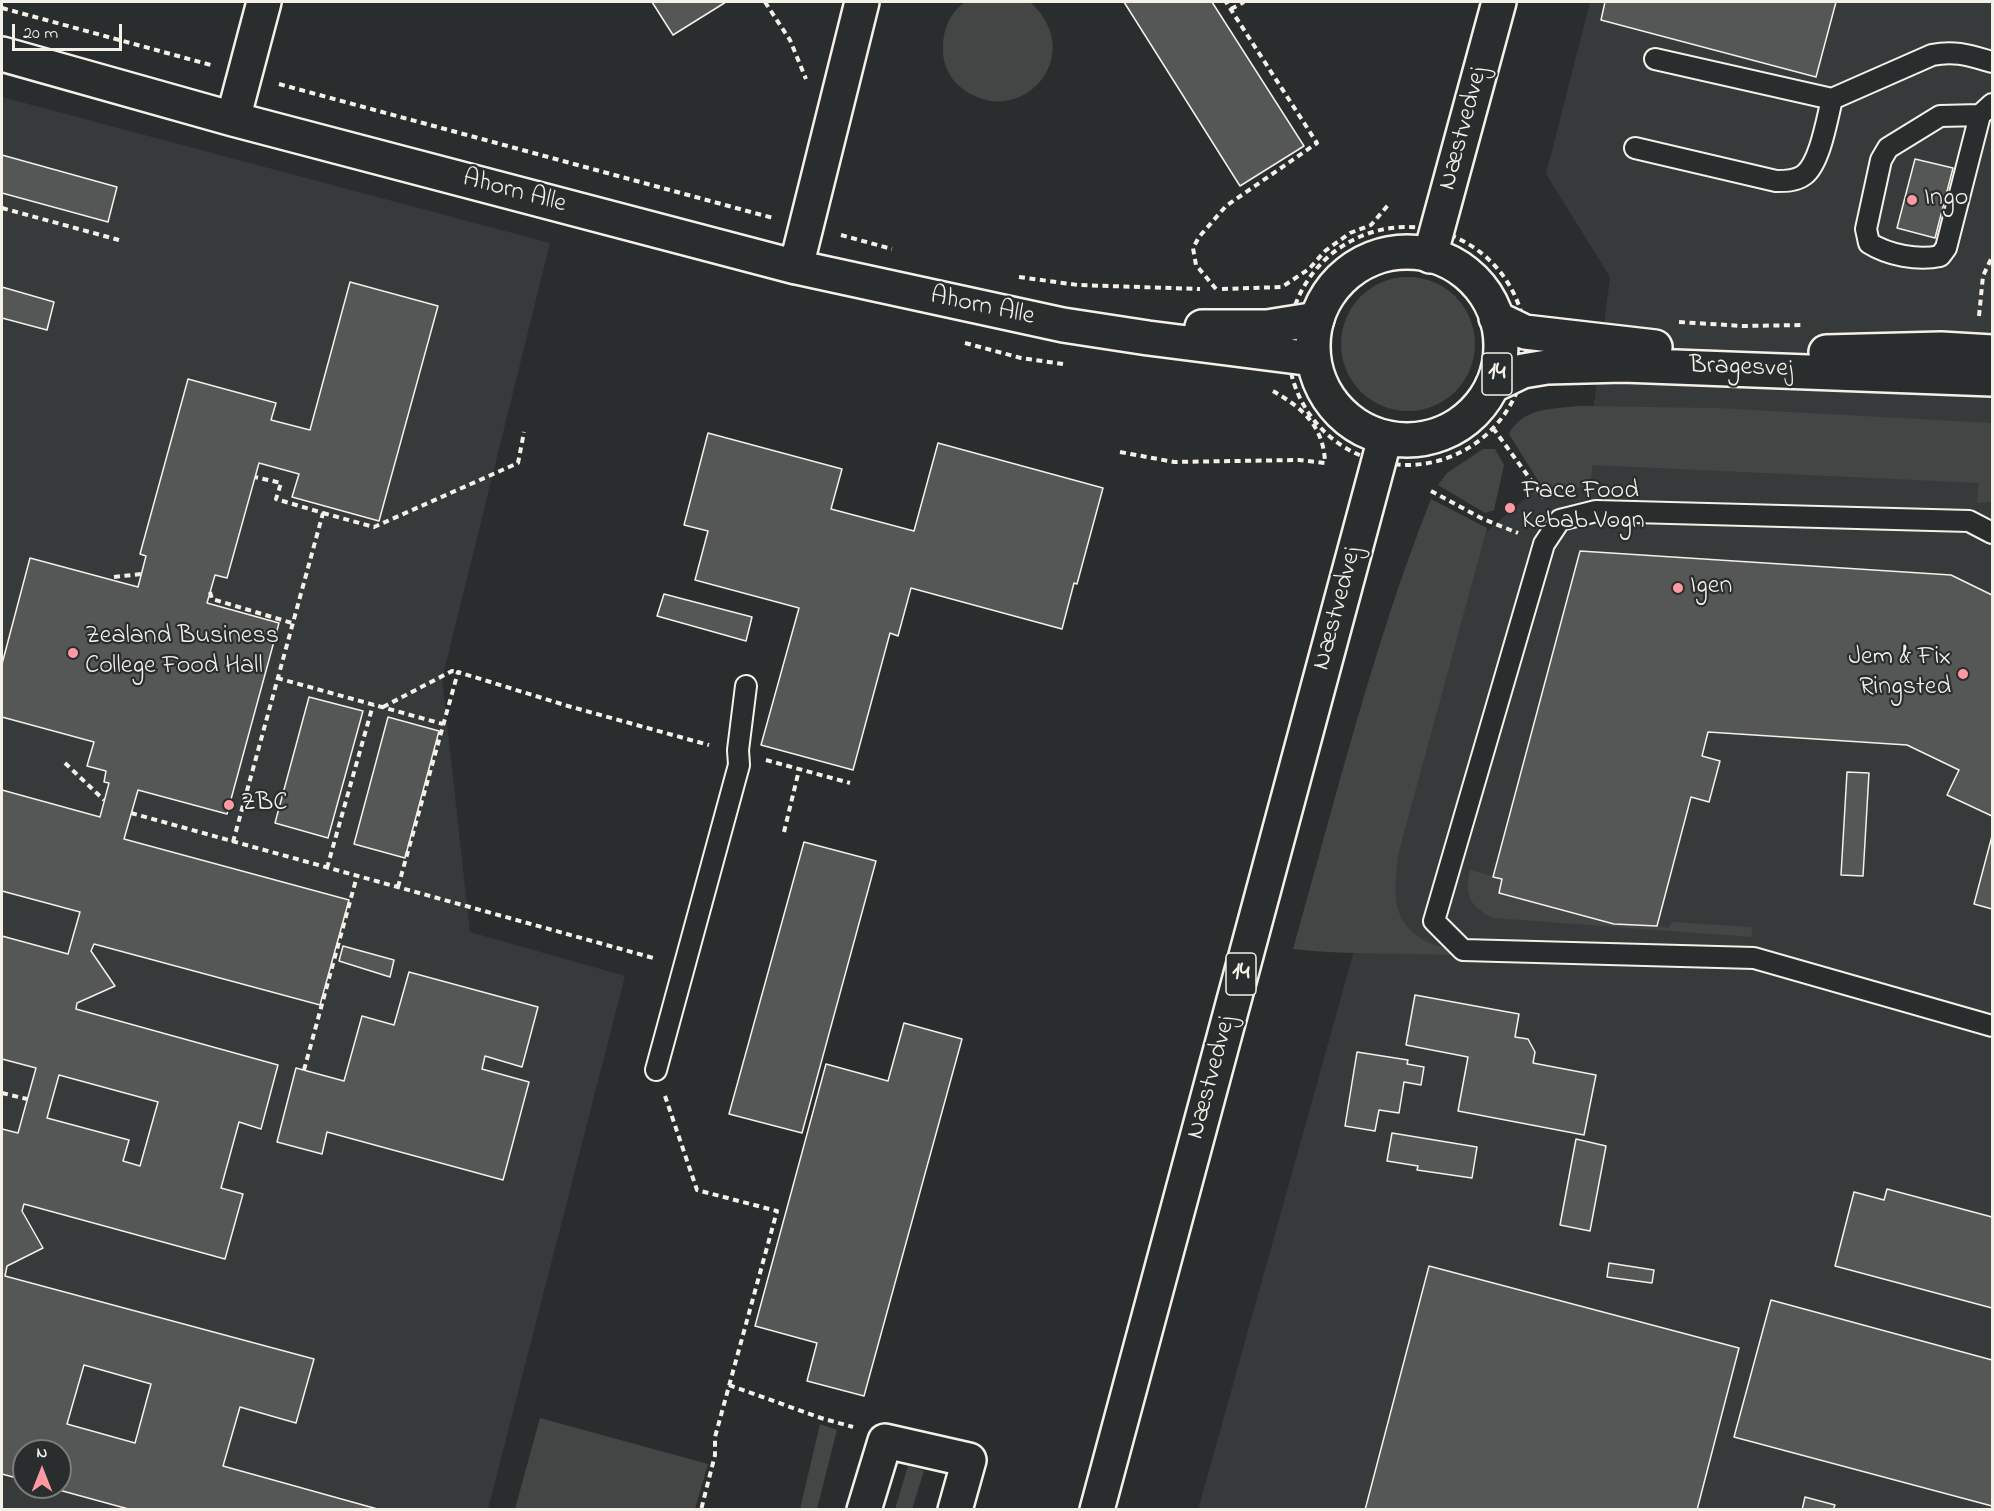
<!DOCTYPE html>
<html>
<head>
<meta charset="utf-8">
<style>
  body { margin:0 }
  #map { position:relative; width:1994px; height:1511px; overflow:hidden; background:#2a2d2e; font-family:"Indie Flower",sans-serif }
  canvas { display:block }
  .frame { position:absolute; inset:0; border:3px solid #f4f1e8; pointer-events:none }
  .north { position:absolute; left:12px; top:1439px; width:60px; height:60px; box-sizing:border-box; background:#2a2d2e; border:2px solid #7b7b78; border-radius:50%; rotate:0deg; font-size:16px; font-weight:700; line-height:24px; text-align:center; color:#f4f1e8 }
  .north::after { content:''; display:block; margin:auto; width:21px; height:27px; background:#ff9aa2; clip-path:polygon(50% 0,100% 100%,50% 72%,0 100%) }
  .scale { position:absolute; left:12px; top:24px; width:110px; height:27px; box-sizing:border-box; border:3px solid #f4f1e8; border-top:0; padding-left:8px; font-size:18px; line-height:21px; white-space:nowrap; color:#f4f1e8; -webkit-text-stroke:4px #2a2d2e; paint-order:stroke }
</style>
</head>
<body>
<div id="map">
<canvas width="1994" height="1511"></canvas>
<div class="frame"></div>
<div class="north">N</div>
<div class="scale">20 m</div>
</div>
<script>
const context = document.querySelector('canvas').getContext('2d');
context.lineJoin = 'round';
function fill(path, color) { context.fillStyle = color; context.fill(path, 'evenodd'); }
function stroke(path, color, width, dash) { context.strokeStyle = color; context.lineWidth = width; context.lineCap = dash ? 'butt' : 'round'; context.setLineDash(dash || []); context.stroke(path); }
function write(font, color, halo, rows, align = 'center') {
  context.font = font + ' "Indie Flower",sans-serif'; context.lineWidth = 4.5; context.setLineDash([]); context.textBaseline = 'middle'; context.strokeStyle = halo; context.fillStyle = color; for (const [text, x, y, turn = 0] of rows) {
    context.save(); context.translate(x, y); context.rotate((+turn || 0) * Math.PI / 180); context.textAlign = isNaN(turn) ? turn : align; if (halo) context.strokeText(text, 0, 0); context.fillText(text, 0, 0); context.restore();
  }
}
fill(new Path2D(`
  M1590,2H1992V1509L1198,1510L1466,549L1589,444L1610,277L1546,174Z
  M2,97L550,243L442,679L470,932L625,976L488,1509H2ZM24,1451H60V1487H24Z`), '#373a3a');
fill(new Path2D(`
  M966,2H1030C1091,57 1016,136 958,85C949,77 942,61 943,48C943,30 950,11 966,2Z
  M1341 344a67 67 0 1 1 134 0a67 67 0 1 1-134 0Z
  M1579,406L1716,408L1992,423V502L1977,503L1979,483L1592,465L1591,487H1542L1509,434C1523,407 1553,409 1579,406Z
  M1483,449H1495L1504,465L1494,510L1485,513L1438,485L1447,473Z
  M1431,499L1487,528L1399,851C1394,889 1388,924 1430,943C1440,948 1448,946 1454,955C1401,953 1347,955 1293,949C1336,798 1373,645 1431,499Z
  M1470,870L1502,879L1499,894L1614,924L1657,926L1668,928L1672,922L1751,927L1753,937L1493,918C1470,906 1464,896 1470,870Z
  M540,1418L708,1464L695,1509H515Z
  M820,1424L837,1430L817,1509H800Z
  M908,1466L924,1471L912,1509H895Z`), '#444645');
const building = new Path2D(`
  M652,2H726L673,35Z
  M1124,2H1212L1304,146L1240,186Z
  M1605,2H1836L1816,77L1601,20Z
  M2,155L117,187L108,222L2,193Z
  M1915,159L1953,168L1935,238L1897,228Z
  M350,282L438,306L379,521L292,497L299,474L259,463L227,578L215,575L207,603L279,623L227,814L138,790L124,839L349,900L320,1005L94,944L91,951L115,986L77,1003L76,1009L278,1065L261,1129L239,1122L221,1188L243,1194L225,1259L24,1204L22,1211L43,1248L7,1266L5,1276L314,1359L296,1423L240,1407L223,1466L381,1510H132L48,1487H60V1451H24V1480L2,1474V1129L18,1133L36,1068L2,1059V936L68,954L80,912L2,891V790L100,817L109,783L104,782L106,771L87,766L94,742L2,717V664L30,558L138,587L146,556L140,554L188,379L276,403L271,420L310,430ZM59,1075L158,1102L140,1166L123,1161L129,1140L47,1118ZM84,1365L151,1384L135,1443L67,1424Z
  M2,287L54,302L47,330L2,318Z
  M708,433L842,469L831,509L914,531L938,443L1103,488L1077,584L1074,583L1062,629L911,588L898,636L890,633L853,770L761,745L799,608L695,580L708,531L684,525Z
  M1580,551L1951,575L1992,595V816L1947,795L1959,770L1907,745L1708,732L1702,756L1720,761L1709,802L1691,797L1657,926L1614,924L1499,893L1502,879L1493,877Z
  M664,594L752,617L746,641L657,616Z
  M309,697L363,711L328,838L275,823Z
  M388,717L439,731L405,858L354,844Z
  M1847,772L1869,773L1863,876L1841,875Z
  M1992,836V909L1974,904Z
  M804,842L876,861L802,1133L729,1114Z
  M343,946L394,960L390,977L339,961Z
  M409,972L538,1007L522,1067L485,1056L482,1069L529,1082L503,1180L327,1132L322,1154L277,1142L296,1068L344,1081L362,1016L394,1025Z
  M1415,995L1519,1014L1515,1037L1528,1039L1535,1052L1533,1063L1596,1075L1584,1135L1458,1111L1468,1057L1406,1045Z
  M904,1023L962,1039L864,1396L807,1381L817,1343L755,1326L826,1064L888,1081Z
  M1357,1052L1408,1060L1407,1064L1424,1067L1421,1085L1404,1082L1399,1113L1379,1110L1375,1131L1345,1126Z
  M1392,1133L1477,1147L1472,1178L1417,1170L1418,1166L1387,1161Z
  M1576,1139L1606,1146L1590,1231L1560,1225Z
  M1887,1189L1992,1217V1308L1835,1266L1854,1192L1884,1200Z
  M1609,1263L1654,1270L1652,1283L1607,1277Z
  M1429,1266L1739,1348L1697,1510H1365Z
  M1771,1300L1992,1360V1506L1734,1437Z
  M1805,1497L1835,1505L1833,1510H1802Z`);
fill(building, '#555756');
stroke(building, '#f4f1e8', 1.5);
const lane = new Path2D(`
  M1655,59L1832,99L1932,55C1955,50 1971,56 1992,62
  M1980,115L1940,116L1888,148L1881,160L1866,229L1869,243C1888,255 1918,261 1940,256L1946,248L1980,115L1992,104
  M1635,148L1776,181C1786,181 1796,181 1804,175C1820,163 1827,119 1832,99
  M1992,533L1969,521L1596,511L1560,520L1544,544L1434,921L1463,950L1754,958L1992,1026
  M656,1070L739,765L738,750L746,686`);
const street = new Path2D(`
  M2,54L233,119L796,267L1063,325L1148,338L1313,359
  M233,119L264,2
  M796,267L862,2
  M1202,327H1267L1317,319
  M864,1510L885,1441L969,1460L955,1510`);
const secondary = new Path2D(`
  M1430,256L1499,2`);
const primary = new Path2D(`
  M1313 346a94 94 0 1 1 188 0a94 94 0 1 1-188 0Z
  M1496,318L1525,332L1655,347
  M1826,352L1941,349L1992,352
  M1492,386L1523,371L1547,367L1623,365L1992,379
  M1097,1510L1385,438`);
stroke(lane, '#f4f1e8', 24);
stroke(street, '#f4f1e8', 38);
stroke(secondary, '#f4f1e8', 38);
stroke(primary, '#f4f1e8', 38);
stroke(new Path2D(`
  M765,2L790,40L806,79
  M2,8L211,65
  M1231,9L1244,2
  M279,84L773,218
  M2,208L119,240
  M1288 346a119 119 0 1 1 238 0a119 119 0 1 1-238 0Z
  M841,235L892,249
  M1019,277L1078,285L1200,289
  M1216,289L1196,265L1193,248L1199,237L1226,206L1317,143L1226,2
  M1222,289L1282,287L1309,269L1325,251L1350,233L1371,225L1389,204
  M1979,316L1983,276L1992,257
  M1679,322L1743,326L1803,325
  M965,343L1021,358L1063,364
  M1493,428L1544,498
  M1120,452L1174,462L1299,460L1325,463C1324,427 1303,408 1273,391
  M1431,491L1483,519L1518,533
  M323,513L374,527L518,463L524,432
  M114,577L141,574
  M210,592L212,599L292,623
  M277,678L443,724
  M383,707L452,671L458,672
  M766,760L850,783
  M65,763L104,800
  M131,813L657,959
  M784,832L799,770
  M233,842L323,513L276,499L281,483L255,477
  M327,868L373,705
  M398,887L458,672L568,706L709,745
  M304,1070L357,876
  M2,1093L27,1099
  M665,1096L697,1190L777,1211L715,1437V1455L701,1510
  M729,1385L821,1418L853,1427`), '#f4f1e8', 4, [6, 4.5]);
stroke(lane, '#2a2d2e', 20);
stroke(street, '#2a2d2e', 33);
stroke(secondary, '#2a2d2e', 33);
stroke(primary, '#2a2d2e', 33);
for (const [x, y, r, color] of [
  [1912,200,6,"#ff9aa2"],
  [1510,508,6,"#ff9aa2"],
  [1678,588,6,"#ff9aa2"],
  [73,653,6,"#ff9aa2"],
  [1963,674,6,"#ff9aa2"],
  [229,805,6,"#ff9aa2"]
]) { const dot = new Path2D(); dot.arc(x, y, r, 0, 2 * Math.PI); context.fillStyle = color; context.fill(dot); stroke(dot, '#2a2d2e', 2); }
for (const [x, y, w] of [
  [1497,374,30],
  [1241,974,30]
]) { const box = new Path2D(); box.roundRect(x - w / 2, y - 21, w, 42, 4.5); context.fillStyle = '#2a2d2e'; context.fill(box); stroke(box, '#f4f1e8', 1.5); }
write('bold 24px', '#f4f1e8', null, [
  ["14",1497,374],
  ["14",1241,974]
]);
write('26px', '#f4f1e8', '#2a2d2e', [
  ["Næstvedvej",1465,129,-75],
  ["Ahorn Alle",514,193,15],
  ["Ahorn Alle",982,308,12],
  ["Bragesvej",1741,369,2],
  ["Næstvedvej",1339,609,-75],
  ["Næstvedvej",1213,1078,-75]
]);
write('26px', '#f4f1e8', '#2a2d2e', [
  ["Ingo",1924,200],
  ["Face Food",1522,493],
  ["Kebab Vogn",1522,523],
  ["Igen",1690,588],
  ["Zealand Business",85,638],
  ["College Food Hall",85,668],
  ["Jem & Fix",1951,659,"right"],
  ["Ringsted",1951,689,"right"],
  ["ZBC",241,805]
], 'left');
</script>
</body>
</html>
